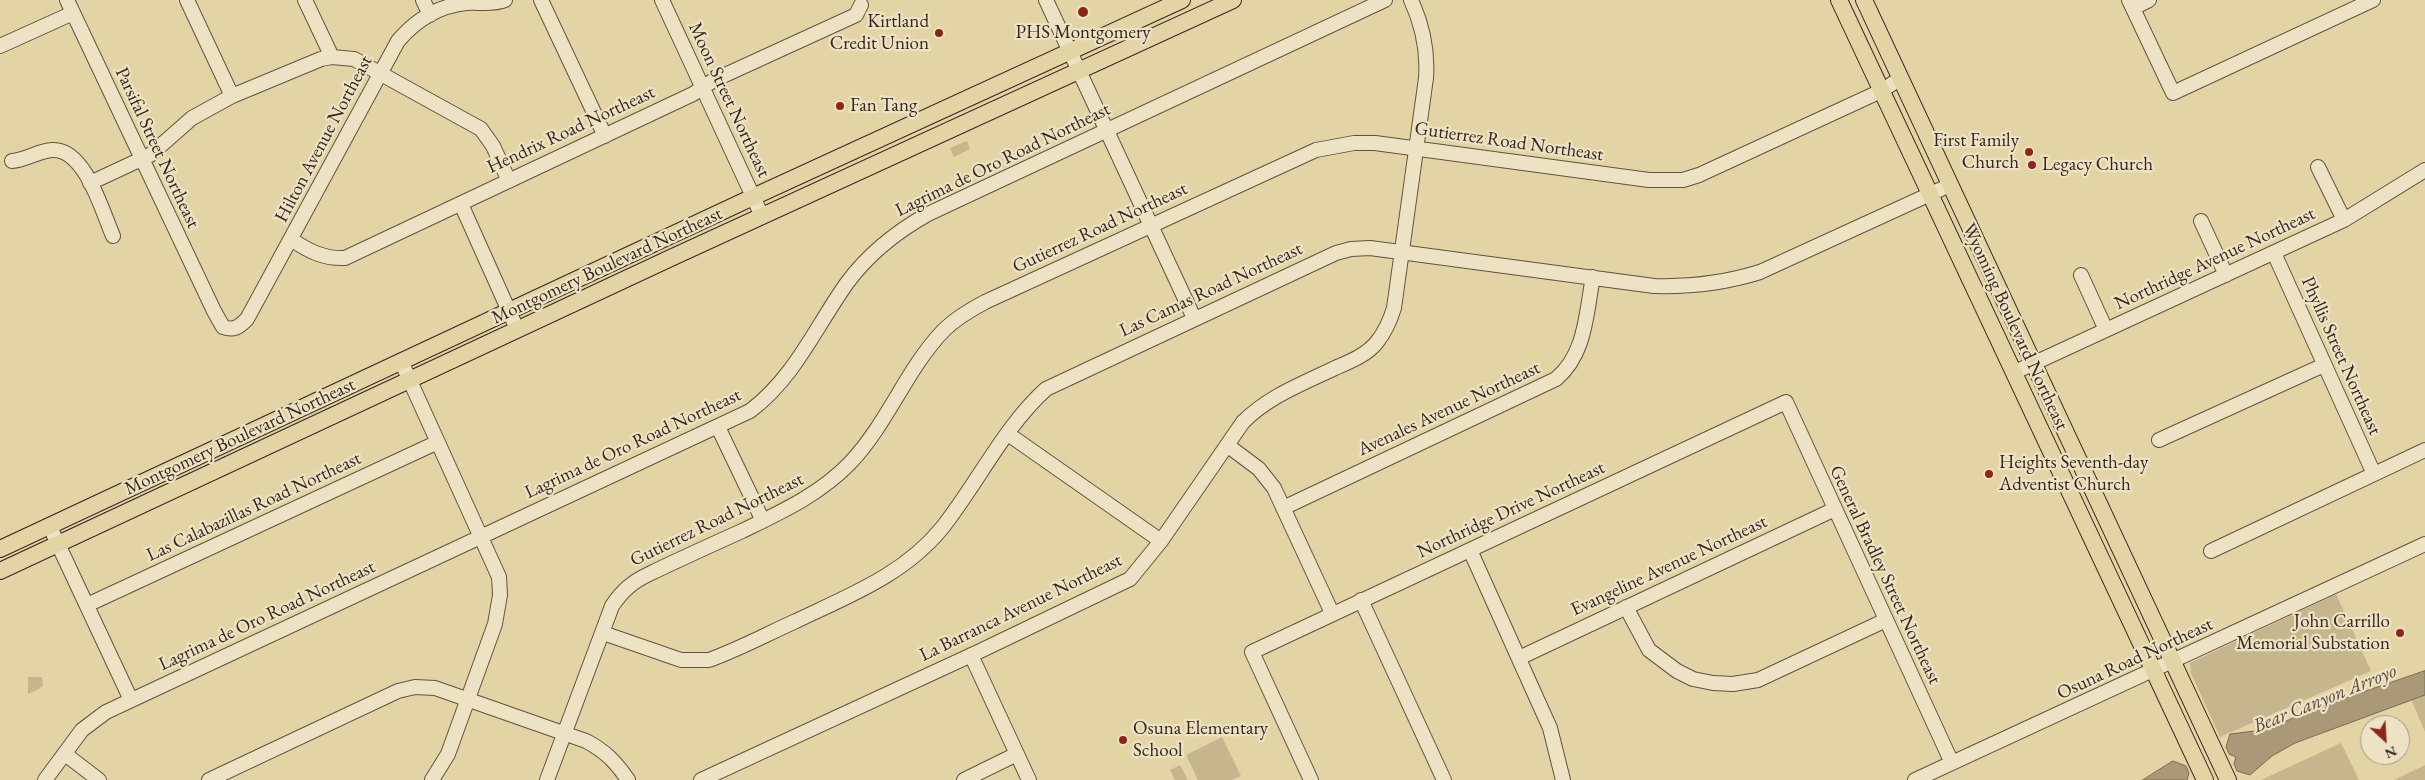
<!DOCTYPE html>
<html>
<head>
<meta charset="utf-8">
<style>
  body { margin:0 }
  #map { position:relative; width:2425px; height:780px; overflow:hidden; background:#e3d4a5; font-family:"EB Garamond",serif }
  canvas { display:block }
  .north { position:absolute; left:2360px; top:715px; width:50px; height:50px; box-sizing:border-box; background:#ede3c4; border:1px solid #a49781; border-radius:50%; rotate:155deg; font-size:14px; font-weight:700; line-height:20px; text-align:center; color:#37261d }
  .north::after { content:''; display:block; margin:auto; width:18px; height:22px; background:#8f2418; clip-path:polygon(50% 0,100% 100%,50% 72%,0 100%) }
</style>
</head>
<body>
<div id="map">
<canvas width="2425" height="780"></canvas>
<div class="north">N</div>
</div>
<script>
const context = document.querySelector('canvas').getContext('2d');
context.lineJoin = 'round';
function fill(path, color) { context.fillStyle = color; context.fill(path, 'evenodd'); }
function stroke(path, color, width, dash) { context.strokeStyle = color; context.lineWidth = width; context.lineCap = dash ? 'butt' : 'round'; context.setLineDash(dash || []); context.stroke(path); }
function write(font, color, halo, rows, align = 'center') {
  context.font = font + ' "EB Garamond",serif'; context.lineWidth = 4.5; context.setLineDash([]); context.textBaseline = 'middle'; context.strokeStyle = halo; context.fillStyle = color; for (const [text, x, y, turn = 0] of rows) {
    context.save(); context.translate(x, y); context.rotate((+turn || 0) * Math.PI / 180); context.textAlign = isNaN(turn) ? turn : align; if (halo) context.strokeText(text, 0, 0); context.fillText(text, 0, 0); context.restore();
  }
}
fill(new Path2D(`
  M967,141L970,149L954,157L950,148Z
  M2336,594L2371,671L2220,737L2191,673L2190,663Z
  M28,677H42L43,685L39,689L28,694Z
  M2425,695V732L2411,699Z
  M1222,737L1241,776L1232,780H1198L1186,755Z
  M2341,743L2359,780H2261Z
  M1180,765L1188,780H1175L1170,770Z
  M2425,765V780H2394Z`), '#c6b68e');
const water = new Path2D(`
  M2425,671V695L2295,743L2272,756L2250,775L2237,771L2234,764L2236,757L2229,754L2226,747L2230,734L2255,731L2278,725L2308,711Z
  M2173,761L2186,766L2189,773L2187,780H2143Z`);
fill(water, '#a99977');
stroke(water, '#7b6b53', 1);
const minor = new Path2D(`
  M67,0L214,311L223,327C234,331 239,327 247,319L398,41C415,21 438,6 466,3C479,2 493,5 505,0
  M187,0L232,96
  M305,0L332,57
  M423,0L430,15
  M541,0L605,136
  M662,0L762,216
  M1046,0L1194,318
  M2129,0L2173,93L2373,0
  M2133,8L2149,0
  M0,46L73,13
  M12,161C26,160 38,151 52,150C85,148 102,211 113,236
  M2318,167L2344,220
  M90,183L150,155L192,118L232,96L321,59L332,57L354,59L481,129L493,146L509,181
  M461,204L517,329
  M2201,221L2226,275
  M291,239C308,251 324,259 345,258L693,94L714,80L856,15L861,5
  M2274,253L2374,474
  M2081,275L2106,330
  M401,361L499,577L500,595L495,624L448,754L432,780
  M2015,372L2344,220L2425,170
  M718,427L763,521
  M1008,434L1161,541
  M2159,440L2324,365
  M1227,445L1259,469L1274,488L1332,613
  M1283,508L1556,379C1586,354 1586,313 1593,277
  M50,527L131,700
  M1470,550L1550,728L1563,780
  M2211,551L2425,450
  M1361,600L1444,780
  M87,605L438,442
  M1626,607L1649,650L1677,671L1693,679L1713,683L1733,684L1758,680L1886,620
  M603,633L681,660H709C739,649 767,634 796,621C848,596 904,575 942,528C977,484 1004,427 1046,389L1336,253L1351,249L1370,248L1654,286C1690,287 1725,283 1760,272L1950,185
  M971,655L1029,780
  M1519,658L1835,509
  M65,754L99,780
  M45,780L82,730L106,712L750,411C795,377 815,328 847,283C869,253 896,232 928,214L1385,0
  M209,780L398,691L415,687L435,688L586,741C605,751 616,762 628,780
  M547,780L612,606C622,591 632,582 649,574C680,559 711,545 742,531C781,512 819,495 850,463C888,423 907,368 944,330C956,318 970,310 985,302L1316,150L1354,143H1375L1649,180H1683L1699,175L1881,91L1901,78
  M701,780L978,652L1130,579L1161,541L1243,422C1269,396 1302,384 1335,368C1349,362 1367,355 1377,342C1385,332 1390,321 1394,308L1426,78C1428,50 1423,26 1411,0
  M964,780L1017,754
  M1311,780L1252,652L1786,402L1952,763
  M1915,780L2425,544`);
const major = new Path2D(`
  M1839,0L2205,780
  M1864,0L2228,780
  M0,549L753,197L1182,0
  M0,571L675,256L1233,0`);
stroke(minor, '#62523f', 16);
stroke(major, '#37261d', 18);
stroke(minor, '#ede3c4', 14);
stroke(major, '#e3d4a5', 16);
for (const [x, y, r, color] of [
  [1083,12,6,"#8f2418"],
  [939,33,5,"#8f2418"],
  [840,106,5,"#8f2418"],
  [2029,152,5,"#8f2418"],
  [2032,165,5,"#8f2418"],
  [1989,474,5,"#8f2418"],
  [2400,633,5,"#8f2418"],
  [1123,740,5,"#8f2418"]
]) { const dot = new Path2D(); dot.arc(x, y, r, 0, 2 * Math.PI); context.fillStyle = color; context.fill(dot); stroke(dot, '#ede3c4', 2); }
write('19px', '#37261d', '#ede3c4', [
  ["Kirtland",929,22,"right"],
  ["Credit Union",929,44,"right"],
  ["PHS Montgomery",1083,33,"center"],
  ["Fan Tang",850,106],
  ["First Family",2019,141,"right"],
  ["Church",2019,163,"right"],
  ["Legacy Church",2042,165],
  ["Heights Seventh-day",1999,463],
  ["Adventist Church",1999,485],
  ["John Carrillo",2390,622,"right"],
  ["Memorial Substation",2390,644,"right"],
  ["Osuna Elementary",1133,729],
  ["School",1133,751]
], 'left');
write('19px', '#37261d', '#ede3c4', [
  ["Moon Street Northeast",729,100,65],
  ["Hendrix Road Northeast",571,130,-25],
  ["Hilton Avenue Northeast",324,139,-62],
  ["Gutierrez Road Northeast",1509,142,8],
  ["Parsifal Street Northeast",157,148,65],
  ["Lagrima de Oro Road Northeast",1003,160,-26],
  ["Gutierrez Road Northeast",1100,228,-25],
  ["Northridge Avenue Northeast",2215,259,-25],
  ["Montgomery Boulevard Northeast",607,266,-25],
  ["Las Camas Road Northeast",1211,290,-25],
  ["Wyoming Boulevard Northeast",2015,327,65],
  ["Phyllis Street Northeast",2341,356,66],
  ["Avenales Avenue Northeast",1449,409,-25],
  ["Montgomery Boulevard Northeast",240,437,-25],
  ["Lagrima de Oro Road Northeast",633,444,-25],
  ["Las Calabazillas Road Northeast",254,507,-25],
  ["Northridge Drive Northeast",1511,510,-25],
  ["Gutierrez Road Northeast",717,520,-26],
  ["Evangeline Avenue Northeast",1669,566,-25],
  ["General Bradley Street Northeast",1885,575,65],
  ["La Barranca Avenue Northeast",1021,608,-26],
  ["Lagrima de Oro Road Northeast",267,616,-25],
  ["Osuna Road Northeast",2135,659,-25]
]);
write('italic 20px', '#594838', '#ede3c4', [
  ["Bear Canyon Arroyo",2325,699,-22]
]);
</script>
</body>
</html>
